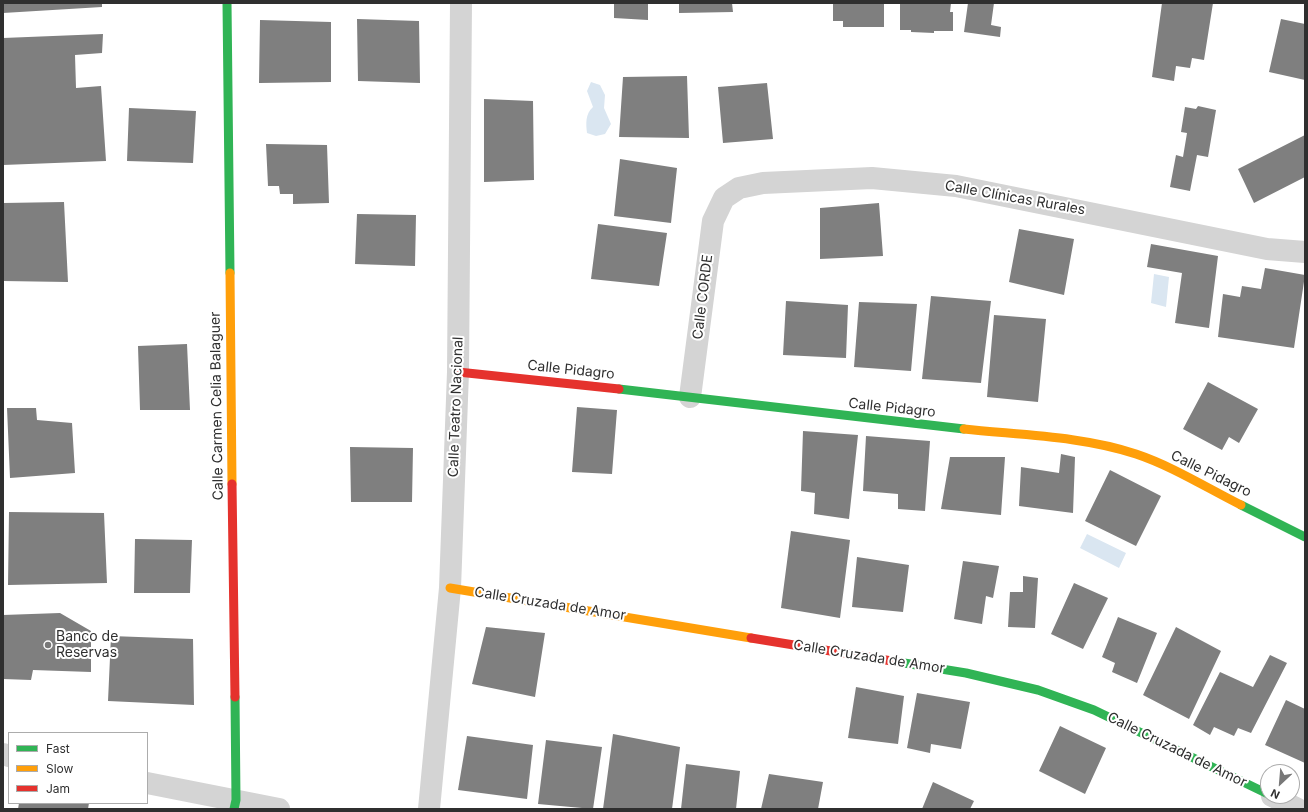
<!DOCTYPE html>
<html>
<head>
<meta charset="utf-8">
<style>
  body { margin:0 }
  #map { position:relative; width:1308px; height:812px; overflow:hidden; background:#fff; font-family:Inter,sans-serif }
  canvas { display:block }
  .frame { position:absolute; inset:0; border:4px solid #2f2f2f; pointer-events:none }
  .legend { position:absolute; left:8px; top:732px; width:140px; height:72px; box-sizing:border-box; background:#fff; border:1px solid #acacac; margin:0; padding:5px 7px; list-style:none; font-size:12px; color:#2f2f2f }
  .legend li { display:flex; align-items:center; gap:8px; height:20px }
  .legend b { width:20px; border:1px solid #acacac }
  .north { position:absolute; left:1260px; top:764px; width:40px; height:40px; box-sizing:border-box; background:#fff; border:1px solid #acacac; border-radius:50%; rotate:206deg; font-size:11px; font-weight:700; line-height:16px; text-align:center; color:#2f2f2f }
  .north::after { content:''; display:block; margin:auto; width:14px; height:18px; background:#787878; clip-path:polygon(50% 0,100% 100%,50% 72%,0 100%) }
</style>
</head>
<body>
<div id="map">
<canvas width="1308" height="812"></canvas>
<div class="frame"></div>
<ul class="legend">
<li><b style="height:5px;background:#30b455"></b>Fast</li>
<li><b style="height:5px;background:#ff9f0a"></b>Slow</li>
<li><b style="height:5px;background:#e5322d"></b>Jam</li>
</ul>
<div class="north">N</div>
</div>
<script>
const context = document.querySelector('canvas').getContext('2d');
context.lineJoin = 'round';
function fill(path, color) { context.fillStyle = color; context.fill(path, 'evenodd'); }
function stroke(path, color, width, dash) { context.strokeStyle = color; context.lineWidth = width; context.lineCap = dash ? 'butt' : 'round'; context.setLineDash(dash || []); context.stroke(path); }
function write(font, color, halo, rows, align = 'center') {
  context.font = font + ' Inter,sans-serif'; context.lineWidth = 4; context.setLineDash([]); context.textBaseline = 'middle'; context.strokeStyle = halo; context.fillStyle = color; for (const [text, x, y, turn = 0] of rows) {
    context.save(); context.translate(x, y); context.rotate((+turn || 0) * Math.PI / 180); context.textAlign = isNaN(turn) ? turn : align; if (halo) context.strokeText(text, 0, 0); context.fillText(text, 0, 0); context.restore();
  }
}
fill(new Path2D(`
  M591,82L600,85L605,95L604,108L611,124L605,134L596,136L587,133C586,124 585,114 593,107L587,91Z
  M1154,274L1169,277L1166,307L1151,303Z
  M1087,534L1126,553L1119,568L1080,548Z`), '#dae6f1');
fill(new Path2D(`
  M3,3H102V7L3,13Z
  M614,3H648V20L614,18Z
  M679,3H732L733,12L679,13Z
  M833,3H884V27H843V21H833Z
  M900,3H951L950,12H953V31H934V33L911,32V30H900Z
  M968,3H994L991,25L1001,27L1000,37L964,32Z
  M1162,3H1213L1204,60L1192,58L1190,68L1176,66L1174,81L1152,77Z
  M357,19L419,21L420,83L358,81Z
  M1281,19L1305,24V80L1269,72Z
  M260,20L331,22V82L259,83Z
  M103,34L102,53L75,55L76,88L101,86L106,161L3,165V38Z
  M687,76L689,138L619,137L623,77Z
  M767,83L773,139L723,143L718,87Z
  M484,99L533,101L534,180L484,182Z
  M1198,106L1216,110L1208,157L1197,155L1190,191L1170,187L1176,155L1183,157L1187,133L1181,132L1185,107L1196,109Z
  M129,108L196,111L193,163L127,161Z
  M1305,135V177L1254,203L1238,169Z
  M266,144L327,145L329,203L293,204V194H280L279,186H268Z
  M620,159L677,168L671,223L614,216Z
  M64,202L68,282L3,281V203Z
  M879,203L883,256L820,259V208Z
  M357,214L416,215L415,266L355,264Z
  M598,224L667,233L659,286L591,279Z
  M1019,229L1074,239L1064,295L1009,282Z
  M1151,244L1218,256L1209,328L1175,323L1182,273L1147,267Z
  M1265,268L1305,275L1294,348L1218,337L1223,294L1240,297L1242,286L1261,289Z
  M931,296L991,301L981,383L922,379Z
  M786,301L848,305L846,358L783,355Z
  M859,302L917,304L911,371L854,367Z
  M994,315L1046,319L1038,402L987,397Z
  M187,344L190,410H140L138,346Z
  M1208,382L1258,409L1239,443L1229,437L1222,450L1183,429Z
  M577,407L617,410L612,474L572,472Z
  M7,408H36L37,420L72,423L75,473L10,478Z
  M803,431L858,435L849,519L814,514L815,493L801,491Z
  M866,436L930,441L925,511L898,509V494L863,491Z
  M350,447L413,448L412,502H351Z
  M1061,454L1075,457L1073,513L1019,506L1021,467L1059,473Z
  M950,457H1005L1001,515L941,509Z
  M1110,470L1161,496L1136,546L1085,521Z
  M9,512L104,513L107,583L8,585Z
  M791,531L850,540L840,618L781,608Z
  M135,539L192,540L190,593H134Z
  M857,557L909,565L903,612L852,607Z
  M963,561L999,566L993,598L986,596L982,624L954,619Z
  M1023,576L1038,578L1035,628L1008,627L1010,592H1023Z
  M1074,583L1108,598L1083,649L1051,634Z
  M60,613L91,631V672L33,670L31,680L3,679V615Z
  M1118,617L1157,633L1137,683L1112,672L1115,663L1102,657Z
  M486,627L545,633L535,697L472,684Z
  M1176,627L1221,651L1189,719L1143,695Z
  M111,636L193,639L194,705L108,701Z
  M1270,655L1287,663L1251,733L1238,728L1234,736L1214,727L1210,735L1193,725L1220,672L1253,687Z
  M856,687L904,696L898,744L848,738Z
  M917,693L970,702L961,749L931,744L930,753L907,748Z
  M1286,700L1305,709V763L1265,745Z
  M1060,726L1106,748L1085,794L1039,771Z
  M613,734L680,747L672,809H603Z
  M467,736L533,745L527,799L458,790Z
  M546,740L602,747L593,809L538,804Z
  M686,764L740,771L736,809H681Z
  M769,774L823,782L818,809H761Z
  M933,782L974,801L970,809H922Z
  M19,803H89L88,809H18Z`), '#7f7f7f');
stroke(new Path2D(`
  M690,397L713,221L724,198L739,188L763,183L872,178L956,186L1267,249L1305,252
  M3,754L9,756
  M147,783L279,809
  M1272,796L1298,809
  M429,809L450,588L458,372L461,3`), '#d4d4d4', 22);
stroke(new Path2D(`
  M227,3L230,273
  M619,389L964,429
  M1241,505L1305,537
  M898,662L966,673L1038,690L1094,710L1268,794
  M234,809L236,800L235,697`), '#30b455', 9);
stroke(new Path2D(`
  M230,273L232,484
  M964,429C1019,435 1083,436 1136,454C1172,466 1207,488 1241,505
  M450,588L751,638`), '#ff9f0a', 9);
stroke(new Path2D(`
  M458,372L619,389
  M232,484L235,697
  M751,638L898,662`), '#e5322d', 9);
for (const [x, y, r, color] of [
  [48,645,4,"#787878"]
]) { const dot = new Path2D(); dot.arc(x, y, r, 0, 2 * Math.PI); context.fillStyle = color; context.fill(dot); stroke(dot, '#fff', 1.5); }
write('14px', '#2f2f2f', '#fff', [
  ["Calle Clínicas Rurales",1015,198,10],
  ["Calle CORDE",703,297,-83],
  ["Calle Pidagro",571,370,6],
  ["Calle Carmen Celia Balaguer",217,406,-91],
  ["Calle Teatro Nacional",456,407,-88],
  ["Calle Pidagro",892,408,6],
  ["Calle Pidagro",1211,474,26],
  ["Calle Cruzada de Amor",550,604,9],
  ["Calle Cruzada de Amor",869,657,9],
  ["Calle Cruzada de Amor",1177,750,26]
]);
write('14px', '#2f2f2f', '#fff', [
  ["Banco de",56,637],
  ["Reservas",56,653]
], 'left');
</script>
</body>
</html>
